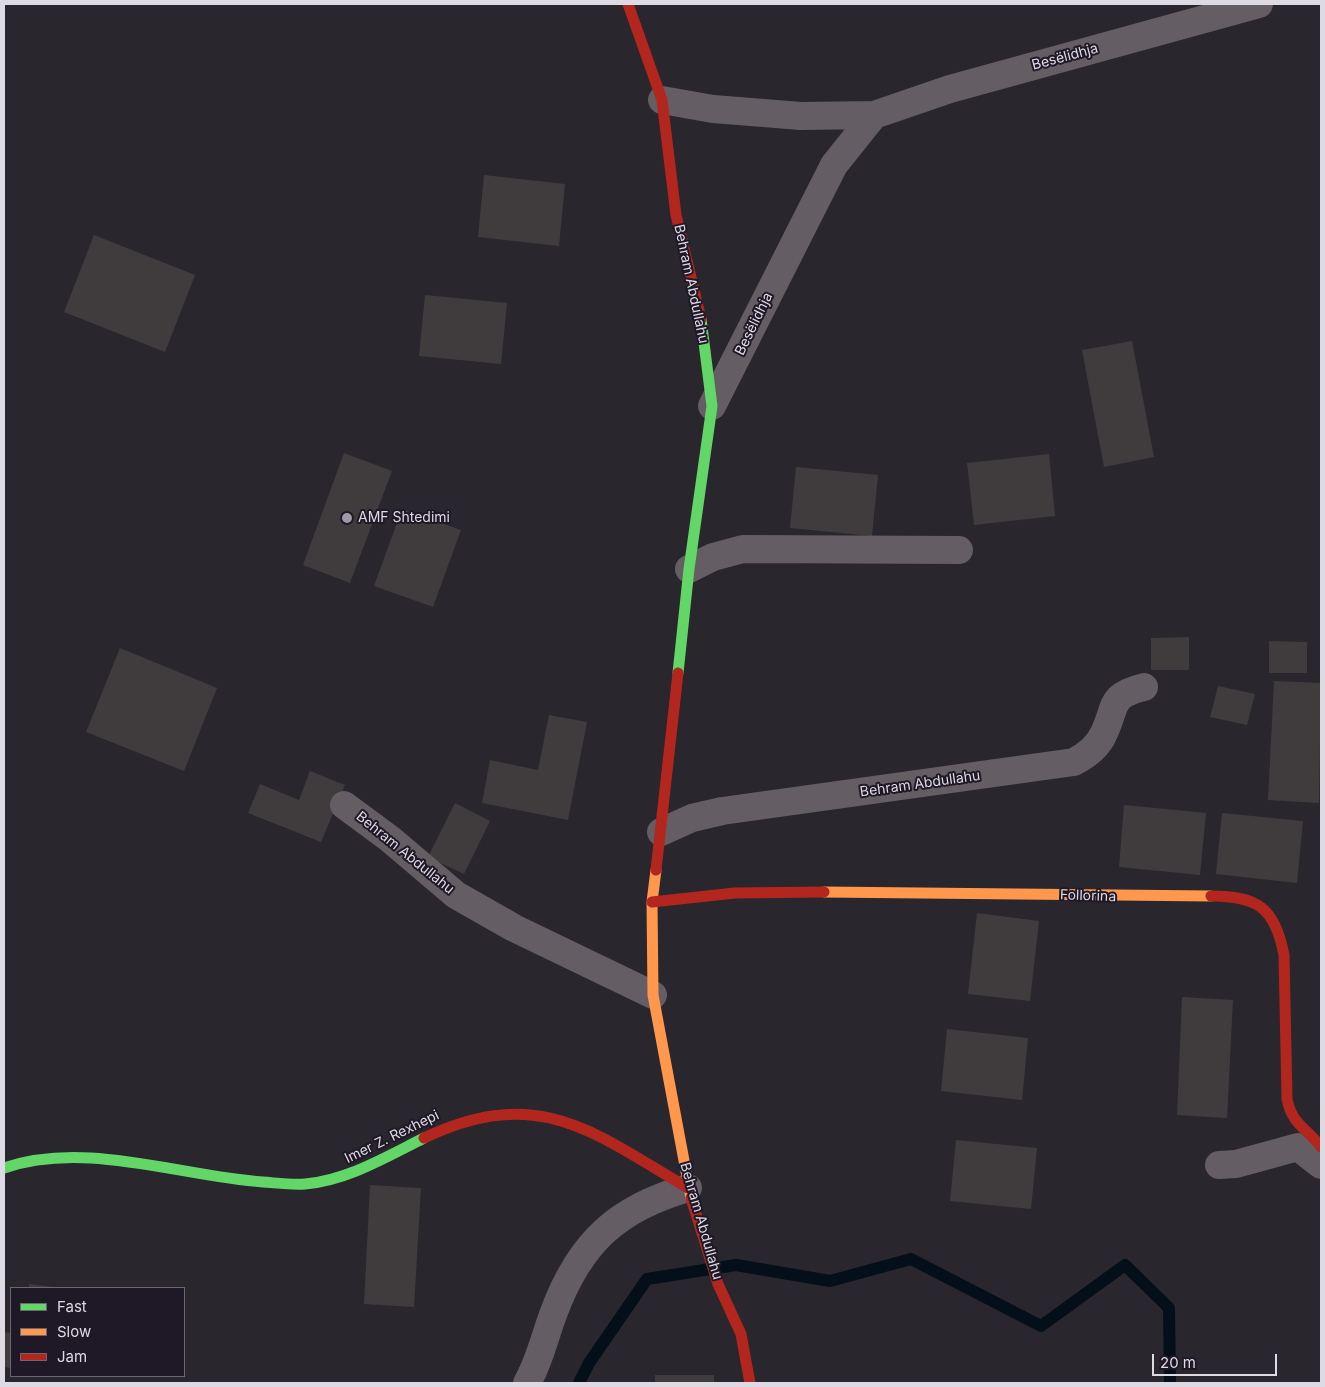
<!DOCTYPE html>
<html>
<head>
<meta charset="utf-8">
<style>
  body { margin:0 }
  #map { position:relative; width:1325px; height:1387px; overflow:hidden; background:#29262e; font-family:Inter,sans-serif }
  canvas { display:block }
  .frame { position:absolute; inset:0; border:5px solid #dedae3; pointer-events:none }
  .legend { position:absolute; left:10px; top:1287px; width:175px; height:90px; box-sizing:border-box; background:#1f1927; border:1px solid #6b6672; margin:0; padding:6px 9px; list-style:none; font-size:15px; color:#dedae3 }
  .legend li { display:flex; align-items:center; gap:10px; height:25px }
  .legend b { width:25px; border:1px solid #6b6672 }
  .scale { position:absolute; left:1152px; top:1354px; width:125px; height:22px; box-sizing:border-box; border:2px solid #dedae3; border-top:0; padding-left:6px; font-size:15px; line-height:18px; white-space:nowrap; color:#dedae3; -webkit-text-stroke:4px #1f1927; paint-order:stroke }
</style>
</head>
<body>
<div id="map">
<canvas width="1325" height="1387"></canvas>
<div class="frame"></div>
<ul class="legend">
<li><b style="height:6px;background:#63d668"></b>Fast</li>
<li><b style="height:6px;background:#ff974d"></b>Slow</li>
<li><b style="height:6px;background:#b3261e"></b>Jam</li>
</ul>
<div class="scale">20 m</div>
</div>
<script>
const context = document.querySelector('canvas').getContext('2d');
context.lineJoin = 'round';
function stroke(path, color, width, dash) { context.strokeStyle = color; context.lineWidth = width; context.lineCap = dash ? 'butt' : 'round'; context.setLineDash(dash || []); context.stroke(path); }
function fill(path, color) { context.fillStyle = color; context.fill(path, 'evenodd'); }
function write(font, color, halo, rows, align = 'center') {
  context.font = font + ' Inter,sans-serif'; context.lineWidth = 4; context.setLineDash([]); context.textBaseline = 'middle'; context.strokeStyle = halo; context.fillStyle = color; for (const [text, x, y, turn = 0] of rows) {
    context.save(); context.translate(x, y); context.rotate((+turn || 0) * Math.PI / 180); context.textAlign = isNaN(turn) ? turn : align; if (halo) context.strokeText(text, 0, 0); context.fillText(text, 0, 0); context.restore();
  }
}
stroke(new Path2D(`
  M579,1383L589,1363L647,1279L736,1265L830,1281L911,1259L1041,1326L1125,1265L1169,1308L1170,1383`), '#040f1a', 12);
fill(new Path2D(`
  M484,175L565,184L559,246L478,237Z
  M94,235L195,275L165,352L64,312Z
  M425,295L507,303L501,364L419,356Z
  M1132,341L1154,457L1104,467L1082,350Z
  M344,453L392,471L350,583L303,565Z
  M1049,454L1055,516L974,525L967,463Z
  M796,467L878,475L872,536L790,528Z
  M402,509L461,530L433,607L374,586Z
  M1189,637V670H1151V638Z
  M1269,641L1307,642V673H1269Z
  M120,648L217,688L184,771L86,732Z
  M1274,681L1321,683L1319,803L1268,800Z
  M1218,686L1255,694L1247,725L1210,717Z
  M549,715L587,722L568,820L482,803L490,760L538,770Z
  M310,771L345,785L321,842L248,813L260,784L299,800Z
  M455,803L490,821L464,874L428,857Z
  M1124,805L1206,813L1200,875L1119,867Z
  M1222,813L1303,821L1297,883L1216,874Z
  M977,913L1039,921L1030,1001L968,994Z
  M1182,997L1233,1000L1227,1118L1177,1115Z
  M947,1029L1028,1038L1022,1100L941,1091Z
  M956,1140L1037,1148L1031,1209L950,1201Z
  M370,1185L421,1188L414,1307L364,1304Z
  M29,1284L53,1287V1288H29Z
  M4,1332L11,1333V1368L4,1367Z
  M655,1375H714V1383H655Z`), '#403c3d');
stroke(new Path2D(`
  M662,100L713,109L801,116L874,115L950,89L1259,4
  M712,406L834,165L874,115
  M689,569L713,557L743,549L959,550
  M344,805L390,839L456,895L514,928L653,995
  M661,832L692,818L722,811L1074,762C1087,755 1098,747 1104,733C1117,706 1108,696 1144,687
  M1219,1165L1236,1164L1298,1147L1321,1165
  M527,1383C540,1361 545,1335 554,1312C580,1242 618,1208 688,1188`), '#645d64', 28);
stroke(new Path2D(`
  M678,673L689,569L712,406L701,319
  M4,1168C85,1140 179,1176 263,1182C277,1183 291,1185 305,1184C348,1180 386,1157 424,1138`), '#63d668', 11);
stroke(new Path2D(`
  M656,870L652,902L653,995L691,1198
  M824,892L1211,896`), '#ff974d', 11);
stroke(new Path2D(`
  M628,4L662,100L676,215L701,319
  M656,870L678,673
  M1211,896C1258,896 1275,908 1284,955L1287,1099C1292,1125 1307,1128 1321,1147
  M652,902L735,893L824,892
  M424,1138C537,1084 592,1131 688,1188
  M691,1198L718,1284L741,1334L750,1383`), '#b3261e', 11);
for (const [x, y, r, color] of [
  [347,518,6,"#9f9ba4"]
]) { const dot = new Path2D(); dot.arc(x, y, r, 0, 2 * Math.PI); context.fillStyle = color; context.fill(dot); stroke(dot, '#1f1927', 2); }
write('14px', '#dedae3', '#1f1927', [
  ["Besëlidhja",1065,57,-15],
  ["Behram Abdullahu",691,284,78],
  ["Besëlidhja",754,324,-64],
  ["Behram Abdullahu",920,784,-8],
  ["Behram Abdullahu",405,853,39],
  ["Follorina",1088,896,2],
  ["Imer Z. Rexhepi",392,1137,-26],
  ["Behram Abdullahu",701,1221,74]
]);
write('14px', '#dedae3', '#1f1927', [
  ["AMF Shtedimi",358,518]
], 'left');
</script>
</body>
</html>
